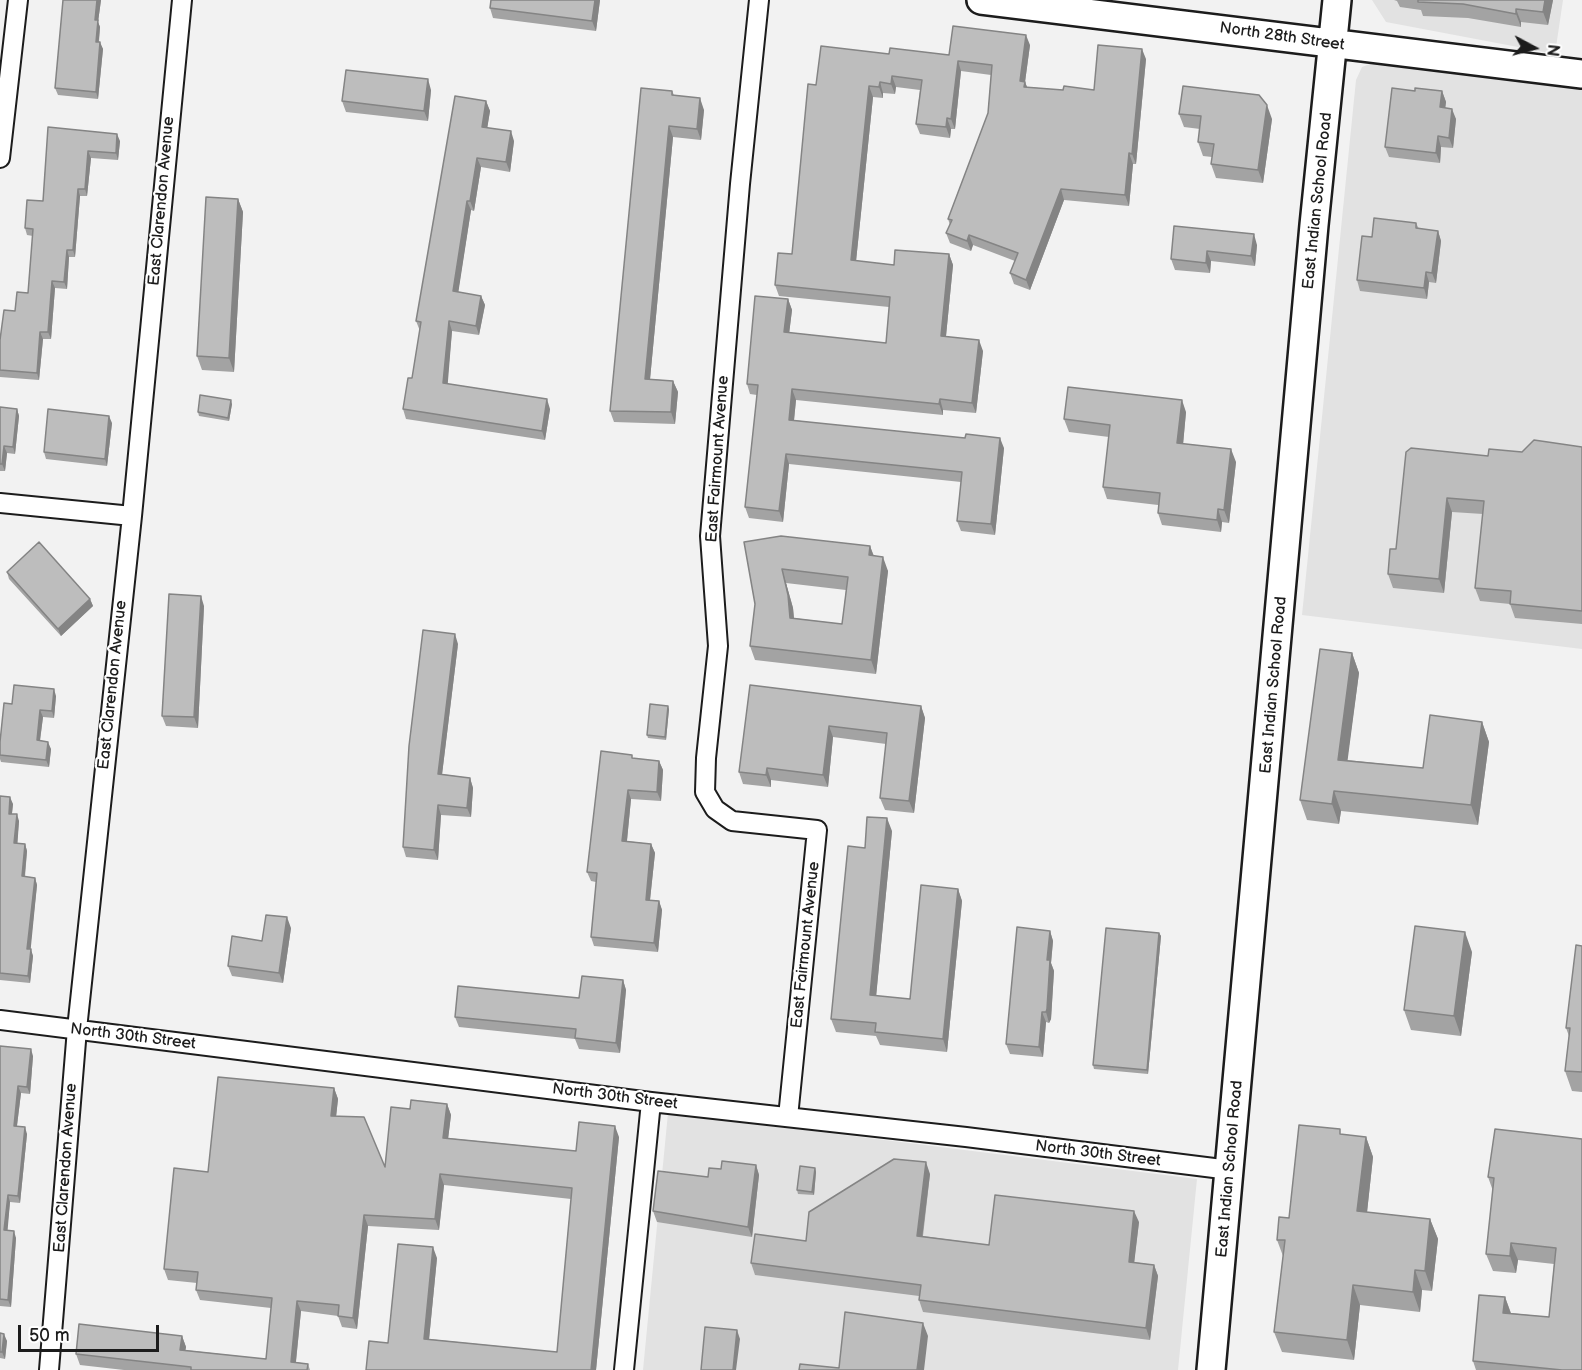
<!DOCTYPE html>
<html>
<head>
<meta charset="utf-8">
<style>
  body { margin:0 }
  #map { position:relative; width:1582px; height:1370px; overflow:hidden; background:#f2f2f2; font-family:"Balsamiq Sans",sans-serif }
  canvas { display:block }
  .north { position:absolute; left:1504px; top:18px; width:60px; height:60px; -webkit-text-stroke:4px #fff; paint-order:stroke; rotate:97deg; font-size:16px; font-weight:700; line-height:24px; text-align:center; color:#1c1c1c }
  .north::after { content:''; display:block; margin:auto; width:21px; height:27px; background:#1c1c1c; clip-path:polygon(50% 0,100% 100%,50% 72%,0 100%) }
  .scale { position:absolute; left:18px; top:1325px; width:141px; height:27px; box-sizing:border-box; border:3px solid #1c1c1c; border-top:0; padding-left:8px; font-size:18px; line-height:21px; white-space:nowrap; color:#1c1c1c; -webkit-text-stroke:4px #fff; paint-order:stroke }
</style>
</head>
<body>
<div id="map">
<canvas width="1582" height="1370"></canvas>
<div class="north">N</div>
<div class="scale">50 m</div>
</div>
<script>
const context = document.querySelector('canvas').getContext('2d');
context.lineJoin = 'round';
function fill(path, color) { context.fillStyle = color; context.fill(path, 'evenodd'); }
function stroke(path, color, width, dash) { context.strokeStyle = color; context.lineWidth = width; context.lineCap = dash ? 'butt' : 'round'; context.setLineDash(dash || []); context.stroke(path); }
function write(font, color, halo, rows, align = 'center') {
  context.font = font + ' "Balsamiq Sans",sans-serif'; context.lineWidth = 4.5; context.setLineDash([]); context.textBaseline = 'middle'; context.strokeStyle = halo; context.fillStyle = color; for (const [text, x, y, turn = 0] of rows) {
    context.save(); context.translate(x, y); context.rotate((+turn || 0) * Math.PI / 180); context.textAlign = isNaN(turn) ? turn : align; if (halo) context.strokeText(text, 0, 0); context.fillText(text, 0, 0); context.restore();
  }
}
fill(new Path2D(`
  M1372,0H1563L1555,54L1386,22Z
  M1378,61L1582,87V649L1302,615L1356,80L1362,67Z
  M668,1113L1197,1179L1178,1370H643Z`), '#e2e2e2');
const street = new Path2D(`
  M759,0L740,184L710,536L718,646L706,758L705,792L715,809L732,821L817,830L788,1117
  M0,158L18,0
  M0,503L132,516
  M0,1020L651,1102L966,1137L1230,1170
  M49,1370L77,1029L132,516L182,0
  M624,1370L651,1102`);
const secondary = new Path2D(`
  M981,0L1582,74
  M1211,1370L1314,225L1337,0`);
stroke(street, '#1c1c1c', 22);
stroke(secondary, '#1c1c1c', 32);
stroke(street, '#fff', 18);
stroke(secondary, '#fff', 27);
fill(new Path2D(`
  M63,0H101L98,22L100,27L99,42L103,49L98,99L58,95L55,88Z
  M491,0H600L596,31L493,18L490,8Z
  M1394,0H1553L1548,25L1521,22V27L1468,18L1423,16L1421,10L1400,7L1397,1Z
  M1030,45L1025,82L1027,87L1063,90H1094L1146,59L1136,164H1133L1129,206L1064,200L1030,290L1014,284L1010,273L1015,261L973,245L971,251L950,243L946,233L950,225L948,219L988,113L991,75L961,71L955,129H951L950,138L920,134L916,124L920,90L896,87L895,94L883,93V98L873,97L856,261L894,265L949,254L953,265L946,336L983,351L976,413L943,410V415L796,400L794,420L1004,448L995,535L961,531L957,521L961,482L789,464L783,522L749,518L745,507L757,395L750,394L747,384L788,299L792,310L789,333L886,343L889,307L779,296L775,285L792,254L816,85L889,54L949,55Z
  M431,90L428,121L346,112L342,101Z
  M672,91L674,95L704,110L701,140L673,137L650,379L673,381L678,392L675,424L614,422L610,411Z
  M1415,91H1442L1446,102L1445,108L1456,119L1453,148L1441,147L1440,163L1389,157L1385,147Z
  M486,101L490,111L487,128L514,141L510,172L481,167L474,211L471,210L458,292L481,296L485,305L479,335L452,331L447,384L550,409L545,440L406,419L403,409L412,378L420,331L416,321Z
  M1179,114L1272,119L1263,183L1216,178L1211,164L1212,157L1203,156L1198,142L1200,129L1184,127Z
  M48,127L120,141L118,160L91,158L87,196H80L75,257H69L67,289L55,288L51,339H43L39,380L0,377V340L15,311L28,293L33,236L27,235L25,228L43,201Z
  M238,199L243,212L234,372L202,370L197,356Z
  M1416,223L1419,229L1438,231L1441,241L1436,283L1429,282L1427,299L1360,291L1357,280L1372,237Z
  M1174,226L1257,245L1255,266L1211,261L1210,273L1175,270L1171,259Z
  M232,404L229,421L199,416L198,412Z
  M0,407L17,409L19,416L15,454L7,453L5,471H0Z
  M1186,412L1183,444L1236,462L1229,523L1222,522L1221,532L1162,525L1158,513V505L1107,499L1103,487L1109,437L1069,432L1064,419Z
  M112,423L107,466L46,459L44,452Z
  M1582,447V624L1515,618L1510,604L1480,601L1475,588L1483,514L1452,512L1444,593L1393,588L1388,574L1396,549L1488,456L1522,452Z
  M744,542L870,546L874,556L888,571L876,674L755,660L750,646L755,604ZM786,583L846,590L842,624L794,618L793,608Z
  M7,572L90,599L93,606L61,636L9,579Z
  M204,606L198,728L166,726L162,716Z
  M458,644L442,774L470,778L473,788L471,817L441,815L438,860L406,857L403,847Z
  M1352,653L1359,673L1347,760L1423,768L1482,722L1489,742L1478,825L1341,811L1339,824L1307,820L1300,800Z
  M750,685L921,706L925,718L914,813L885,810L880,798L886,744L833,737L828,787L771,780V787L743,784L739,772Z
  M56,696L54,718L43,717L40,741L51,749L49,767L1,762L0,759V742L12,704Z
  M669,709L666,740L648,738L647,735Z
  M633,759L659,761L663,770L661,801L631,799L627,841L651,844L655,853L650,900L659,901L662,910L658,952L594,946L591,937L596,882L591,881L587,872Z
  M0,796L13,804L12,814L19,821L17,843L25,844L27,851L25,877L35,878L37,885L30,949L33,956L30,983L0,980Z
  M892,831L876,996L910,999L958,889L962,901L947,1052L880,1045L876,1036L836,1032L831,1019L865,848Z
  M291,928L283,983L232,976L228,966L262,941Z
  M1050,931L1053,941L1051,963L1054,971L1051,1019L1049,1023L1046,1022L1043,1057L1010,1054L1006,1044Z
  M1159,933L1161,936L1148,1074L1094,1069L1093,1065Z
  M1582,946V1092L1572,1091L1565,1071L1569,1036L1566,1028Z
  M1472,952L1461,1036L1411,1030L1404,1010Z
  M623,980L626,990L620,1053L579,1049L575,1039L459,1027L455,1017L579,998Z
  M0,1046L33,1056L30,1094L21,1093L17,1126L27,1134L20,1203L10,1202L7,1230L16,1238L11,1307L0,1306Z
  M334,1088L338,1099L336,1116L385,1167L410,1109L447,1104L451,1115L448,1138L576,1151L619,1137L596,1370H366L388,1343L437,1258L429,1339L557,1352L571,1199L444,1185L439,1230L368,1226L357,1329L342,1327L338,1316L301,1311L296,1362L308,1364L310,1370H124L80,1365L76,1354L182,1336L186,1347L185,1350L266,1359L271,1308L200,1300L196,1290L197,1283L168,1280L164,1269L208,1172Z
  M1342,1135L1366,1137L1373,1157L1367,1212L1430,1219L1438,1239L1432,1291L1422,1290L1420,1312L1360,1305L1354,1360L1282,1352L1274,1332L1283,1256L1277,1240L1289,1218Z
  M1582,1139V1370H1476L1473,1361L1505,1297L1511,1313L1549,1317L1554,1264L1518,1260L1516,1273L1493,1271L1486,1254L1493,1191L1488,1177Z
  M756,1165L759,1175L752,1237L657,1222L653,1211L721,1169Z
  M815,1168L816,1172L814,1195L798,1194L797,1190Z
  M930,1174L923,1236L989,1245L1139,1222L1134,1262L1154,1265L1158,1276L1150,1340L923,1312L919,1300V1296L755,1275L751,1263L806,1241Z
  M0,1333L7,1341L5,1359L0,1358Z`), '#a3a3a3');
fill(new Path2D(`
  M97,0H101L98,22L100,27L98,49L96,42L95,20Z
  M595,0H600L596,31L592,21Z
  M1545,0H1553L1548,25L1543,12Z
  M1516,9L1521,22V27L1516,14Z
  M1026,35L1030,45L1025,82L1029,92L1020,81Z
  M100,42L103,49L98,99L96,92Z
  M1142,49L1146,59L1136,164L1132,154Z
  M958,61L961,71L955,129L951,119Z
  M892,76L896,87L895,94L891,84Z
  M428,79L431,90L428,121L424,111Z
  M880,82L883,93V98L879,87Z
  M869,86L873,97L855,271L851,260Z
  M1442,91L1446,102L1444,118L1440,107Z
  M700,98L704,110L701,140L697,129Z
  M486,101L490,111L486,136L482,127Z
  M1267,105L1272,119L1263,183L1258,170Z
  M1452,109L1456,119L1453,148L1449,138Z
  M947,118L951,129L950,138L946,127Z
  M669,126L673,137L649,390L645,379Z
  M511,131L514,141L510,172L506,162Z
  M117,134L120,141L118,160L116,153Z
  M1438,136L1441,147L1440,163L1436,153Z
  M88,151L91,158L87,196L85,189Z
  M1129,153L1133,164L1129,206L1125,195Z
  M477,158L481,167L474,211L470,201Z
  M78,189L80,196L75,257L73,250Z
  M1061,189L1064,200L1030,290L1026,280Z
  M238,199L243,212L234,372L229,358Z
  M467,201L471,210L457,301L453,291Z
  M1438,231L1441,241L1436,283L1432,273Z
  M1254,234L1257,245L1255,266L1251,256Z
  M969,235L973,245L971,251L967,241Z
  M67,250L69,257L67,289L64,282Z
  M1207,251L1211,261L1210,273L1206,263Z
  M949,254L953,265L945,346L941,336Z
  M1426,272L1429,282L1427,299L1424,288Z
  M52,281L55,288L51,339L48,332Z
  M481,296L485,305L479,335L476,326Z
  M788,299L792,310L788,343L784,332Z
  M449,321L452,331L447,393L443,383Z
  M40,332L43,339L39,380L37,373Z
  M979,340L983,351L976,413L972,403Z
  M673,381L678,392L675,424L671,412Z
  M792,389L796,400L793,430L789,420Z
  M547,399L550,409L545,440L542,431Z
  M940,399L943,410V415L939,404Z
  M231,400L232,404L229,421L228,418Z
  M1182,400L1186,412L1182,456L1177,443Z
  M17,409L19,416L15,454L13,447Z
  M109,416L112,423L107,466L105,459Z
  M1000,438L1004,448L995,535L991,524Z
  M4,446L7,453L5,471L2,464Z
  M1231,449L1236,462L1229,523L1224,510Z
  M786,454L789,464L783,522L779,511Z
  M1447,498L1452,512L1444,593L1439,579Z
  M1218,509L1222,522L1221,532L1217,520Z
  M870,546L875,560L869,555Z
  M883,557L888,571L876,674L871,660Z
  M782,569L786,583L793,608L795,631L790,618Z
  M201,596L204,606L198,728L194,717Z
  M90,599L93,606L61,636L58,629Z
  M455,634L458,644L441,783L438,774Z
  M1352,653L1359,673L1345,780L1338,760Z
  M54,689L56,696L54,718L52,711Z
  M668,706L669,709L666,740L665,737Z
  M921,706L925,718L914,813L909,801Z
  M40,710L43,717L39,747L37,740Z
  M1482,722L1489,742L1478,825L1471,805Z
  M829,726L833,737L828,787L823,775Z
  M48,742L51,749L49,767L46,760Z
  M659,761L663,770L661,801L657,792Z
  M767,768L771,780V787L766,775Z
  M470,778L473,788L471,817L467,808Z
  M628,790L631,799L626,850L622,841Z
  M1334,791L1341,811L1339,824L1332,804Z
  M10,797L13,804L11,821L9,814Z
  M438,805L441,815L438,860L434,850Z
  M17,814L19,821L17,850L14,843Z
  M887,818L892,831L875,1008L870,995Z
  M25,844L27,851L24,883L22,876Z
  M651,844L655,853L649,909L646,900Z
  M35,878L37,885L30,956L27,949Z
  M958,889L962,901L947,1052L943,1039Z
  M659,901L662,910L658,952L654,943Z
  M287,917L291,928L283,983L279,973Z
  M1050,931L1053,941L1051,963L1054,971L1051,1019L1049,1023L1046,1012L1047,960Z
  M1465,932L1472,952L1461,1036L1454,1016Z
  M1159,933L1161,936L1148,1074L1147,1070Z
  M31,949L33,956L30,983L28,976Z
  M623,980L626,990L620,1053L616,1043Z
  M1042,1012L1046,1022L1043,1057L1039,1047Z
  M31,1049L33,1056L30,1094L27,1087Z
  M18,1086L21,1093L16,1133L14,1126Z
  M334,1088L338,1099L335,1127L331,1116Z
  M447,1104L451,1115L447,1148L443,1138Z
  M615,1126L619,1137L596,1370H591Z
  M25,1127L27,1134L20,1203L18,1196Z
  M1366,1137L1373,1157L1365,1231L1357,1211Z
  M926,1162L930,1174L921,1247L917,1236Z
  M756,1165L759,1175L752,1237L748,1227Z
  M815,1168L816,1172L814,1195L812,1192Z
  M440,1174L444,1185L439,1230L435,1219Z
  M8,1195L10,1202L7,1237L4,1230Z
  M1134,1211L1139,1222L1133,1273L1129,1262Z
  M364,1215L368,1226L357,1329L353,1318Z
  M1430,1219L1438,1239L1432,1291L1425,1271Z
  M14,1231L16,1238L11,1307L8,1300Z
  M1511,1243L1518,1260L1516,1273L1510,1256Z
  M433,1247L437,1258L428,1350L424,1339Z
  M1154,1265L1158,1276L1150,1340L1146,1328Z
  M1415,1270L1422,1290L1420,1312L1413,1292Z
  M1353,1285L1360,1305L1354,1360L1347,1340Z
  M1505,1297L1511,1314L1503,1313Z
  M297,1301L301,1311L295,1370L291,1362Z
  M923,1323L928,1336L924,1370H917Z
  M737,1330L740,1339L736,1370H733Z
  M4,1334L7,1341L5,1359L2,1352Z
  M182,1336L186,1347L184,1360L180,1350Z`), '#848484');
const building = new Path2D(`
  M63,0H97L95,20H98L96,42H100L96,92L55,88Z
  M491,0H595L592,21L490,8Z
  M1418,0H1545L1543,12L1516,9V14L1463,4L1418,2Z
  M953,26L1026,35L1020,81L1025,82L1024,87L1063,90L1064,86L1094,90L1098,45L1142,49L1132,154L1129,153L1125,195L1061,189L1026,280L1010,273L1018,253L969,235L967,241L946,233L952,220L948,219L988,113L992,65L958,61L951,119L947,118L946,127L916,124L922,80L892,76L891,84L880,82L879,87L869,86L851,260L894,265L895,250L949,254L941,336L979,340L972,403L940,399L939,404L792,389L789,420L965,438L966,434L1000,438L991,524L957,521L962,472L786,454L779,511L745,507L758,385L747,384L755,296L788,299L784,332L886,343L890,297L775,285L778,253L792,254L808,84L816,85L821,46L889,54L890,48L949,55Z
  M346,70L428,79L424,111L342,101Z
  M1183,86L1259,95L1267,105L1258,170L1211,164L1214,144L1198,142L1201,116L1179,114Z
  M641,88L672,91V95L700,98L697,129L669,126L645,379L673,381L671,412L610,411Z
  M1392,88L1415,91V88L1442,91L1440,107L1452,109L1449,138L1438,136L1436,153L1385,147Z
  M455,96L486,101L482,127L511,131L506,162L477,158L470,201H467L453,291L481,296L476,326L449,321L443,383L547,399L542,431L403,409L408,378H412L421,322L416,321Z
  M48,127L117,134L116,153L88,151L85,189H78L73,250H67L64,282L52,281L48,332H40L37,373L0,370V340L4,310L15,311L17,292L28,293L33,229L25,228L27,200L43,201Z
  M206,197L238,199L229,358L197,356Z
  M1374,218L1416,223V228L1438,231L1432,273L1426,272L1424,288L1357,280L1362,236L1372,237Z
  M1174,226L1254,234L1251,256L1207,251L1206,263L1171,259Z
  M1068,387L1182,400L1177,443L1231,449L1224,510L1218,509L1217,520L1158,513L1160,493L1103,487L1110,425L1064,419Z
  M200,395L231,400L228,418L198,412Z
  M0,407L17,409L13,447L4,446L2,464H0Z
  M48,409L109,416L105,459L44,452Z
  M1534,440L1582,447V611L1510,604L1511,591L1475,588L1484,501L1447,498L1439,579L1388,574L1390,549H1396L1406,452L1411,448L1488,456L1489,449L1522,452Z
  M781,536L870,546L869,555L883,557L871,660L750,646L755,604L744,542ZM782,569L848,577L842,624L790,618L788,595Z
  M39,542L90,599L58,629L7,572Z
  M169,594L201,596L194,717L162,716Z
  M423,630L455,634L438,774L470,778L467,808L438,805L434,850L403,847L409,746Z
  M1320,649L1352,653L1338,760L1423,768L1430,715L1482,722L1471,805L1334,791L1332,804L1300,800Z
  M14,685L54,689L52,711L40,710L37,740L48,742L46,760L0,755V742L4,703L12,704Z
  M750,685L921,706L909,801L880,798L887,733L829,726L823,775L767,768L766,775L739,772Z
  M650,704L668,706L665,737L647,735Z
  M601,751L632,755V758L659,761L657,792L628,790L622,841L651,844L646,900L659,901L654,943L591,937L597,873L587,872Z
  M0,796L10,797L9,814H17L14,843L25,844L22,876L35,878L27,949H31L28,976L0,973Z
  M867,817L887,818L870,995L910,999L921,885L958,889L943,1039L875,1032L876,1023L831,1019L848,846L865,848Z
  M266,915L287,917L279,973L228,966L232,936L262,941Z
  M1415,926L1465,932L1454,1016L1404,1010Z
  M1017,927L1050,931L1047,960H1050L1047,1009L1046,1012H1042L1039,1047L1006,1044Z
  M1106,928L1159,933L1147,1070L1093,1065Z
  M1576,945L1582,946V1072L1565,1071L1570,1028H1566Z
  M582,976L623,980L616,1043L575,1038L576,1029L455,1017L458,986L579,998Z
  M0,1046L31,1049L27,1087L18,1086L14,1126L25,1127L18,1196L8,1195L4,1230L14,1231L8,1300L0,1299Z
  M218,1077L334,1088L331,1116L364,1117L385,1167L391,1107L410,1109L411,1100L447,1104L443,1138L576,1151L579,1122L615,1126L591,1370H366L369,1341L388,1343L398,1244L433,1247L424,1339L557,1352L572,1188L440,1174L435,1219L364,1215L353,1318L338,1316L339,1305L297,1301L291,1362L308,1364L307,1370H191V1367L76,1354L79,1324L182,1336L180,1350L266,1359L272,1298L196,1290L198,1272L164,1269L174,1168L208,1172Z
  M1299,1125L1340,1129V1134L1366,1137L1357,1211L1430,1219L1425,1271L1415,1270L1413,1292L1353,1285L1347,1340L1274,1332L1285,1240H1277L1279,1217L1289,1218Z
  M1495,1129L1582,1139V1370H1562L1473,1361L1479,1295L1505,1297L1503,1313L1549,1317L1556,1248L1511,1243L1510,1256L1486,1254L1494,1178L1488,1177Z
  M894,1159L926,1162L917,1236L989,1245L995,1195L1134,1211L1129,1262L1154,1265L1146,1328L919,1300L921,1285L751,1263L755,1234L806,1241L809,1212Z
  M722,1161L756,1165L748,1227L653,1211L658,1171L708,1177L709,1168L721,1169Z
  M800,1166L815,1168L812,1192L797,1190Z
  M845,1312L923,1323L917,1370H799L800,1364L839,1368Z
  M705,1327L737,1330L733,1370H701Z
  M0,1333L4,1334L2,1352H0Z`);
fill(building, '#bdbdbd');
stroke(building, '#848484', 1.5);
write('16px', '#1c1c1c', '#fff', [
  ["North 28th Street",1282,37,8],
  ["East Clarendon Avenue",162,201,-85],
  ["East Indian School Road",1318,201,-84],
  ["East Fairmount Avenue",718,459,-86],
  ["East Clarendon Avenue",113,685,-84],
  ["East Indian School Road",1274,685,-85],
  ["East Fairmount Avenue",806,945,-84],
  ["North 30th Street",133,1037,7],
  ["North 30th Street",615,1097,7],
  ["North 30th Street",1098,1154,7],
  ["East Clarendon Avenue",66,1168,-86],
  ["East Indian School Road",1230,1169,-85]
]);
</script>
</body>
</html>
